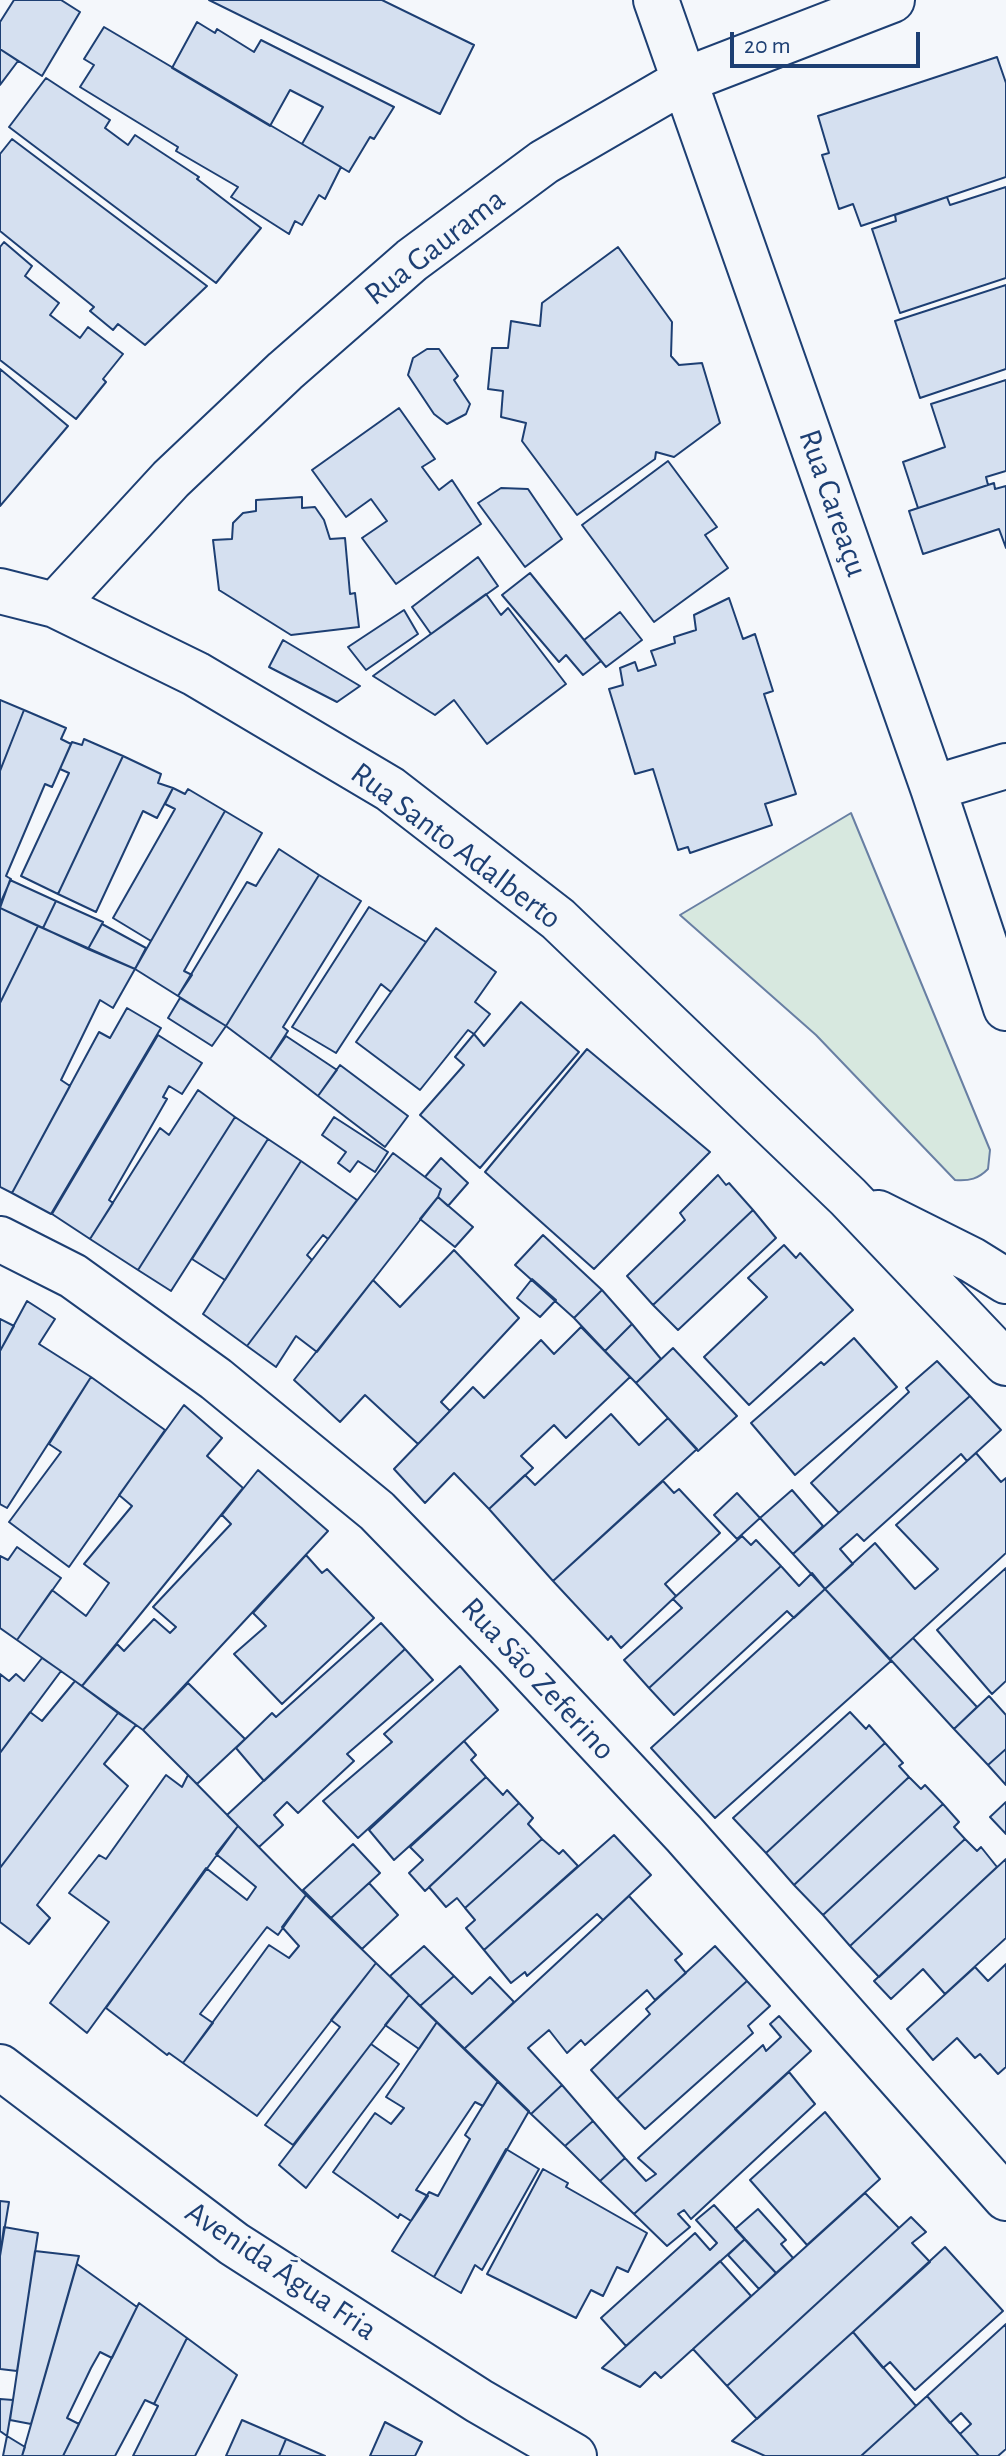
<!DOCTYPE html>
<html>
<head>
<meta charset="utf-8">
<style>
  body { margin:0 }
  #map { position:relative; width:1006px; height:2456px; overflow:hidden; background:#f4f7fb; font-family:"Alegreya Sans",sans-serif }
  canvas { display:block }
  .scale { position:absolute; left:730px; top:32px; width:190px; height:36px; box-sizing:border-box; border:4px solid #1d3f73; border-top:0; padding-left:10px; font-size:24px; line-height:28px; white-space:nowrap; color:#1d3f73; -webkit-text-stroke:6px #f4f7fb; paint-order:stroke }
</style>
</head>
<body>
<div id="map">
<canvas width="1006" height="2456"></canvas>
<div class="scale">20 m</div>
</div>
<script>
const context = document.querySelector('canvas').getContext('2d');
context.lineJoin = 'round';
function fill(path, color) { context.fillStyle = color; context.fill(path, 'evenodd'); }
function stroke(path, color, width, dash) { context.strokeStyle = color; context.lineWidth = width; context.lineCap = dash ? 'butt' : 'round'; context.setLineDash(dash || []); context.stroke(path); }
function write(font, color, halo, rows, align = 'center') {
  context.font = font + ' "Alegreya Sans",sans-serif'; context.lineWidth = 6; context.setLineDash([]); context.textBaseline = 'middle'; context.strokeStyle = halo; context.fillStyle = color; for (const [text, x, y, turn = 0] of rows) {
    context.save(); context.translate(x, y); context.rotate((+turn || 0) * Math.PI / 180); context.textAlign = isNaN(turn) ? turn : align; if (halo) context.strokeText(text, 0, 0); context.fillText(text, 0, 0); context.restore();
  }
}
const green = new Path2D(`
  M851,813L990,1150L988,1169C978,1179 970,1181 955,1180L816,1035L680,915Z`);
fill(green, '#d7e8df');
stroke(green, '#687fa3', 2);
const building = new Path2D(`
  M14,0H61L80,12L42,76L0,49V22Z
  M209,0H382L474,45L440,114Z
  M197,22L215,33L217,29L254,52L261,40L394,107L374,139L370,137L349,172L302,144L323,107L290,90L270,126L172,68Z
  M104,27L341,167L325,199L319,195L302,225L295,221L289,234L231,197L238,187L176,151L178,147L80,87L94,65L84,59Z
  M0,49L18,61L0,85Z
  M997,57L1006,83V177L861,226L853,204L839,209L822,155L829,153L818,116Z
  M46,78L110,120L105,128L128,145L135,135L199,177L197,179L261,228L216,283L9,127Z
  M12,139L207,286L145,345L118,324L113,330L90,311L94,307L0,231V154Z
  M1006,187V278L900,313L872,229L896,221L895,215L947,197L950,205Z
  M4,242L32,266L25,276L59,303L50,315L80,338L88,327L123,354L103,379L106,382L76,419L0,360V247Z
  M618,247L672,322L671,356L679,365L702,363L720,423L674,457L656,452L655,459L577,515L522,441L526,423L501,417L503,391L488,389L492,348H508L511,321L540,326L542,303Z
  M1006,285V369L920,398L895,321Z
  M427,349H439L458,376L454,380L470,404L466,414L447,424L434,414L408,375L413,358Z
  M0,369L68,426L0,506Z
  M1006,380V471L986,477L988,485L918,508L903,462L945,447L931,404Z
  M399,408L435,459L422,467L439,490L452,480L481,524L396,584L362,538L387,521L371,499L346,517L312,470Z
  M668,461L717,527L705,535L728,568L654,622L582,525Z
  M994,483L995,489L1006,486V548L999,529L923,554L909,511Z
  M501,488L528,489L562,539L525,567L478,503Z
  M302,497V508L315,507L324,520L330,539L345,538L350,594L355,593L359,627L291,635L219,590L213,540L232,539L233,523L243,513L256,511V500Z
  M478,557L498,586L431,634L412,607Z
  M530,573L601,661L583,675L566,655L559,662L502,595Z
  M486,594L501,615L508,608L566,684L487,744L454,700L435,715L373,676Z
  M729,598L743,639L755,634L773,691L764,694L796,794L765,804L772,825L690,853L688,847L678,850L653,769L635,774L609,689L623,685L620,668L635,662L638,671L656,665L651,651L675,643L674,637L696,630L694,615Z
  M404,610L418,634L366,670L348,647Z
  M620,612L642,640L606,667L584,640Z
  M283,640L360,686L337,702L269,667Z
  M0,700L24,710L0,771Z
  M24,710L66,728L61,739L71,744L52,787L45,784L6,876L11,879L0,904V771Z
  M84,739L123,756L58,894L21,876L69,773L60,769L72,742L82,745Z
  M123,756L161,774L158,783L173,788L157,818L143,811L96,912L58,894Z
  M173,788L185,794L188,789L225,811L151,941L113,918L175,809L165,804Z
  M225,811L262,833L184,971L192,975L178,996L135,969Z
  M279,849L319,875L226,1026L178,996L247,882L256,886Z
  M319,875L361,901L283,1027L288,1031L270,1059L226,1026Z
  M10,880L56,901L43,928L0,908Z
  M56,901L103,922L88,949L43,928Z
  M369,907L426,942L391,992L381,984L336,1053L292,1027Z
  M0,908L38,926L0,1003Z
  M102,924L146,948L135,969L88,949Z
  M38,926L135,969L113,1008L100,1000L61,1080L70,1086L12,1193L0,1187V1003Z
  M436,928L496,972L475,1002L490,1014L474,1034L468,1030L420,1090L356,1042Z
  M180,998L226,1026L212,1046L168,1018Z
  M521,1002L579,1052L480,1168L420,1115L464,1065L455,1057L474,1034L484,1046Z
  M127,1008L161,1028L51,1214L12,1193L99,1032L110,1038Z
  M158,1035L202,1063L182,1094L169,1086L163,1097L167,1099L109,1200L113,1203L90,1239L52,1214Z
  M286,1036L337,1070L318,1096L270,1059Z
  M587,1049L710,1152L594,1269L485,1172Z
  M340,1065L408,1116L385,1147L318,1096Z
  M198,1090L235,1117L138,1270L90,1239L160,1128L169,1135Z
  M235,1117L268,1139L171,1291L138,1270Z
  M334,1117L388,1152L375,1172L358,1161L350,1172L338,1163L346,1152L322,1135Z
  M268,1139L301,1161L225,1280L192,1259Z
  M393,1153L441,1189L438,1197L317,1352L296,1336L276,1367L247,1346Z
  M441,1158L468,1183L448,1206L438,1197L441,1189L425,1177Z
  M301,1161L357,1200L328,1239L323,1235L307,1255L312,1260L247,1346L203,1314Z
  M718,1175L726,1185L729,1183L753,1210L653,1305L627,1276L685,1220L680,1213Z
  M438,1197L473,1227L455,1247L420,1219Z
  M753,1210L776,1238L678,1330L653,1305Z
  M543,1235L602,1290L574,1318L515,1265Z
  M784,1245L796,1258L800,1253L853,1310L749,1405L704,1357L767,1297L748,1278Z
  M454,1250L519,1318L441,1402L450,1411L418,1444L365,1395L340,1422L294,1380L373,1280L400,1307Z
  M532,1279L556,1300L540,1317L517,1298Z
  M602,1290L632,1324L605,1351L574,1318Z
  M27,1301L55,1319L39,1344L91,1377L7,1508L0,1504V1351Z
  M0,1319L14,1326L0,1351Z
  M632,1324L661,1359L636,1383L605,1351Z
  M581,1327L630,1377L566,1438L554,1425L521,1456L533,1468L489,1509L454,1473L425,1503L394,1469L473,1387L484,1398L541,1340L554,1354Z
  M854,1338L897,1387L795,1475L751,1423L821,1362L824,1365Z
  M673,1348L737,1416L698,1451L636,1383Z
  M937,1361L970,1396L839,1513L811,1483L909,1392L906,1388Z
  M91,1377L165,1430L69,1567L9,1522L61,1452L49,1444Z
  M970,1396L1001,1430L967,1461L961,1454L864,1541L857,1534L840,1549L853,1564L825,1589L793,1554Z
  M184,1405L222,1438L207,1456L243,1488L82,1686L17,1640L52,1590L86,1616L109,1583L84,1564L132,1506L119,1495Z
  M611,1414L639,1445L668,1418L697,1449L553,1581L489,1509L525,1475L535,1485Z
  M976,1453L1001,1482L1006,1478V1553L890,1659L825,1589L875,1543L915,1589L938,1569L896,1525Z
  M258,1470L328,1531L143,1730L82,1686L117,1644L124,1651L154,1619L170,1633L176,1627L153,1607L231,1524L222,1515Z
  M663,1481L674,1493L679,1489L720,1533L665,1584L676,1596L621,1648L611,1636L608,1640L553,1581Z
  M792,1490L823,1526L793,1554L760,1518Z
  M737,1493L760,1518L737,1539L714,1515Z
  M742,1536L751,1545L756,1540L781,1566L649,1688L624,1660L682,1608L673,1599Z
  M17,1547L61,1578L17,1640L0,1628V1556L8,1560Z
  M306,1555L322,1573L327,1569L374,1618L282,1704L234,1654L266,1626L253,1613Z
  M781,1566L799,1586L812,1573L825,1589L794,1618L787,1611L674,1715L649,1688Z
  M1006,1568V1681L992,1694L937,1630Z
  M825,1589L891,1661L715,1818L651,1748Z
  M381,1623L405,1649L264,1781L236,1748L272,1713L276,1717Z
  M913,1638L977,1707L954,1729L890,1659Z
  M405,1649L433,1680L347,1754L354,1761L298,1813L287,1802L274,1815L283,1825L259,1847L227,1815Z
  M42,1658L61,1671L0,1753V1674L9,1681L16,1674L24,1681Z
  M460,1666L498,1710L358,1838L323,1801L392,1742L384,1734Z
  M75,1681L118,1713L0,1868V1753L30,1712L42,1721Z
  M188,1683L245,1739L197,1784L143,1730Z
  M989,1696L1006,1715V1749L988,1765L954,1729Z
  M850,1712L866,1729L869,1725L885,1743L766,1853L733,1818Z
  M118,1713L136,1725L104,1764L128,1786L37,1905L50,1918L29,1944L0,1922V1868Z
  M464,1741L476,1755L471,1760L486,1777L394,1860L369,1830Z
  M885,1743L903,1763L899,1766L909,1777L794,1885L766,1853Z
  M1006,1749V1785L988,1765Z
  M166,1775L182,1787L188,1775L238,1826L87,2033L50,2003L109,1922L69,1893L99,1855L106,1859Z
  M486,1777L503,1795L507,1790L519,1803L425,1891L409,1873L423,1860L410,1847Z
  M909,1777L921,1789L925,1785L943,1804L823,1915L794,1885Z
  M1006,1802V1834L990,1817Z
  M519,1803L533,1818L528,1824L542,1839L465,1908L457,1898L446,1907L429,1887Z
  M943,1804L959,1822L954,1827L965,1839L850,1946L823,1915Z
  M238,1826L306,1895L278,1935L267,1927L200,2014L213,2023L183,2063L169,2053L167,2055L106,2008L206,1868L247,1900L256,1887L216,1854Z
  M614,1835L651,1875L603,1920L597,1914L527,1976L525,1972L511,1983L484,1950Z
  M542,1839L559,1854L563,1850L578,1866L484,1950L466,1928L475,1920L465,1908Z
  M965,1839L977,1851L981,1847L997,1867L879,1977L850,1946Z
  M353,1844L380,1873L331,1918L303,1890Z
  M1006,1859V1938L945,1994L923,1969L891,1999L874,1981Z
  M369,1883L398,1915L362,1949L331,1918Z
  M306,1895L376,1963L257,2116L183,2063L269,1945L289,1958L299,1946L282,1927Z
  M629,1896L682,1954L675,1960L686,1973L655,2000L647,1990L585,2045L581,2040L567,2053L549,2030L528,2048L562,2085L531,2114L464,2049Z
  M424,1946L454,1976L420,2006L390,1976Z
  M715,1946L747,1981L617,2099L591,2070L650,2014L646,2009Z
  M376,1963L409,1995L293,2145L265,2125L340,2027L331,2020Z
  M1006,1964V2067L998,2074L980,2054L975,2058L957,2038L933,2060L907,2029L975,1967L988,1981Z
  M454,1976L472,1994L490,1977L514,2002L464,2049L420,2006Z
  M747,1981L770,2006L748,2026L753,2033L645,2129L617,2099Z
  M409,1995L437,2022L419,2049L385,2025Z
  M779,2016L811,2051L634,2214L600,2181L625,2158L646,2181L656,2174L638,2158L763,2045L766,2051L781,2037L770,2024Z
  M437,2022L498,2081L483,2106L475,2102L416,2190L428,2196L411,2221L400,2214L398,2218L333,2172L375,2113L391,2124L404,2108L386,2097Z
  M371,2044L399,2064L306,2188L279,2165Z
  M789,2072L815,2104L691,2219L684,2210L678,2214L690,2227L667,2246L634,2214Z
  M498,2081L529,2111L434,2277L392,2251L429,2192L438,2196L470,2139L465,2135Z
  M562,2085L593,2121L565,2146L531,2114Z
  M825,2112L880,2179L807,2245L750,2180Z
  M593,2121L625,2158L600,2181L565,2146Z
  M506,2149L539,2169L482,2270L475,2265L461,2293L434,2277Z
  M543,2169L568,2183L566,2187L647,2233L628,2272L617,2267L603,2296L591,2290L576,2318L487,2274Z
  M865,2193L899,2228L727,2386L693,2349Z
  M0,2201L9,2202L0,2256Z
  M714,2205L745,2239L626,2346L601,2318L695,2233L710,2250L717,2243L696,2220Z
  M758,2209L786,2240L781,2244L793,2258L776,2273L735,2229Z
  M911,2217L926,2232L912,2243L930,2262L757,2419L727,2386Z
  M4,2227L38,2233L17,2371L0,2369V2256Z
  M745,2239L776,2273L759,2289L728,2255Z
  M945,2247L1003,2311L915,2390L890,2362L883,2368L853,2332Z
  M35,2251L79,2256L31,2424L10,2420Z
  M720,2261L751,2296L693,2349L661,2378L655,2372L640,2387L602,2368Z
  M77,2264L137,2307L112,2358L100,2352L91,2368L67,2418L79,2424L63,2456H22Z
  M139,2303L187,2338L154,2404L145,2400L115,2456H63Z
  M1006,2324V2449L998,2456H979L960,2434L971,2424L961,2413L950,2423L927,2396Z
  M853,2332L916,2406L861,2456H765L732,2441Z
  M187,2338L237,2375L195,2456H133L158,2406L154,2404Z
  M927,2396L979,2456H861Z
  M0,2399L13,2400L7,2436L0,2431Z
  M242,2420L286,2439L279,2456H226Z
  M385,2422L422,2442L415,2456H370Z
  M7,2436L25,2447L22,2456H3Z
  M286,2439L325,2456H279Z`);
fill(building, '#d5e0f0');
stroke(building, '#1d3f73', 2);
const street = new Path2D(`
  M656,0L933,788L1006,1008
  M0,591L55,605L196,674L390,789L558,919L848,1197L1006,1363
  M55,605L171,479L285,371L412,260L544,162L685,80L892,0
  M933,788L1006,766
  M878,1213L972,1260L1006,1281
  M0,1239L73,1276L216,1379L377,1511L516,1654L684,1834L1006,2198`);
const secondary = new Path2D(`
  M0,2067L234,2244L479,2401L574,2456`);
stroke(street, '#1d3f73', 48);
stroke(secondary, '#1d3f73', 48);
stroke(street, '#f4f7fb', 44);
stroke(secondary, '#f4f7fb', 44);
write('32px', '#1d3f73', '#f4f7fb', [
  ["Rua Gaurama",435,247,-38],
  ["Rua Careaçu",833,503,71],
  ["Rua Santo Adalberto",456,846,37],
  ["Rua São Zeferino",538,1679,47],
  ["Avenida Água Fria",281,2271,34]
]);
</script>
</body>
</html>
